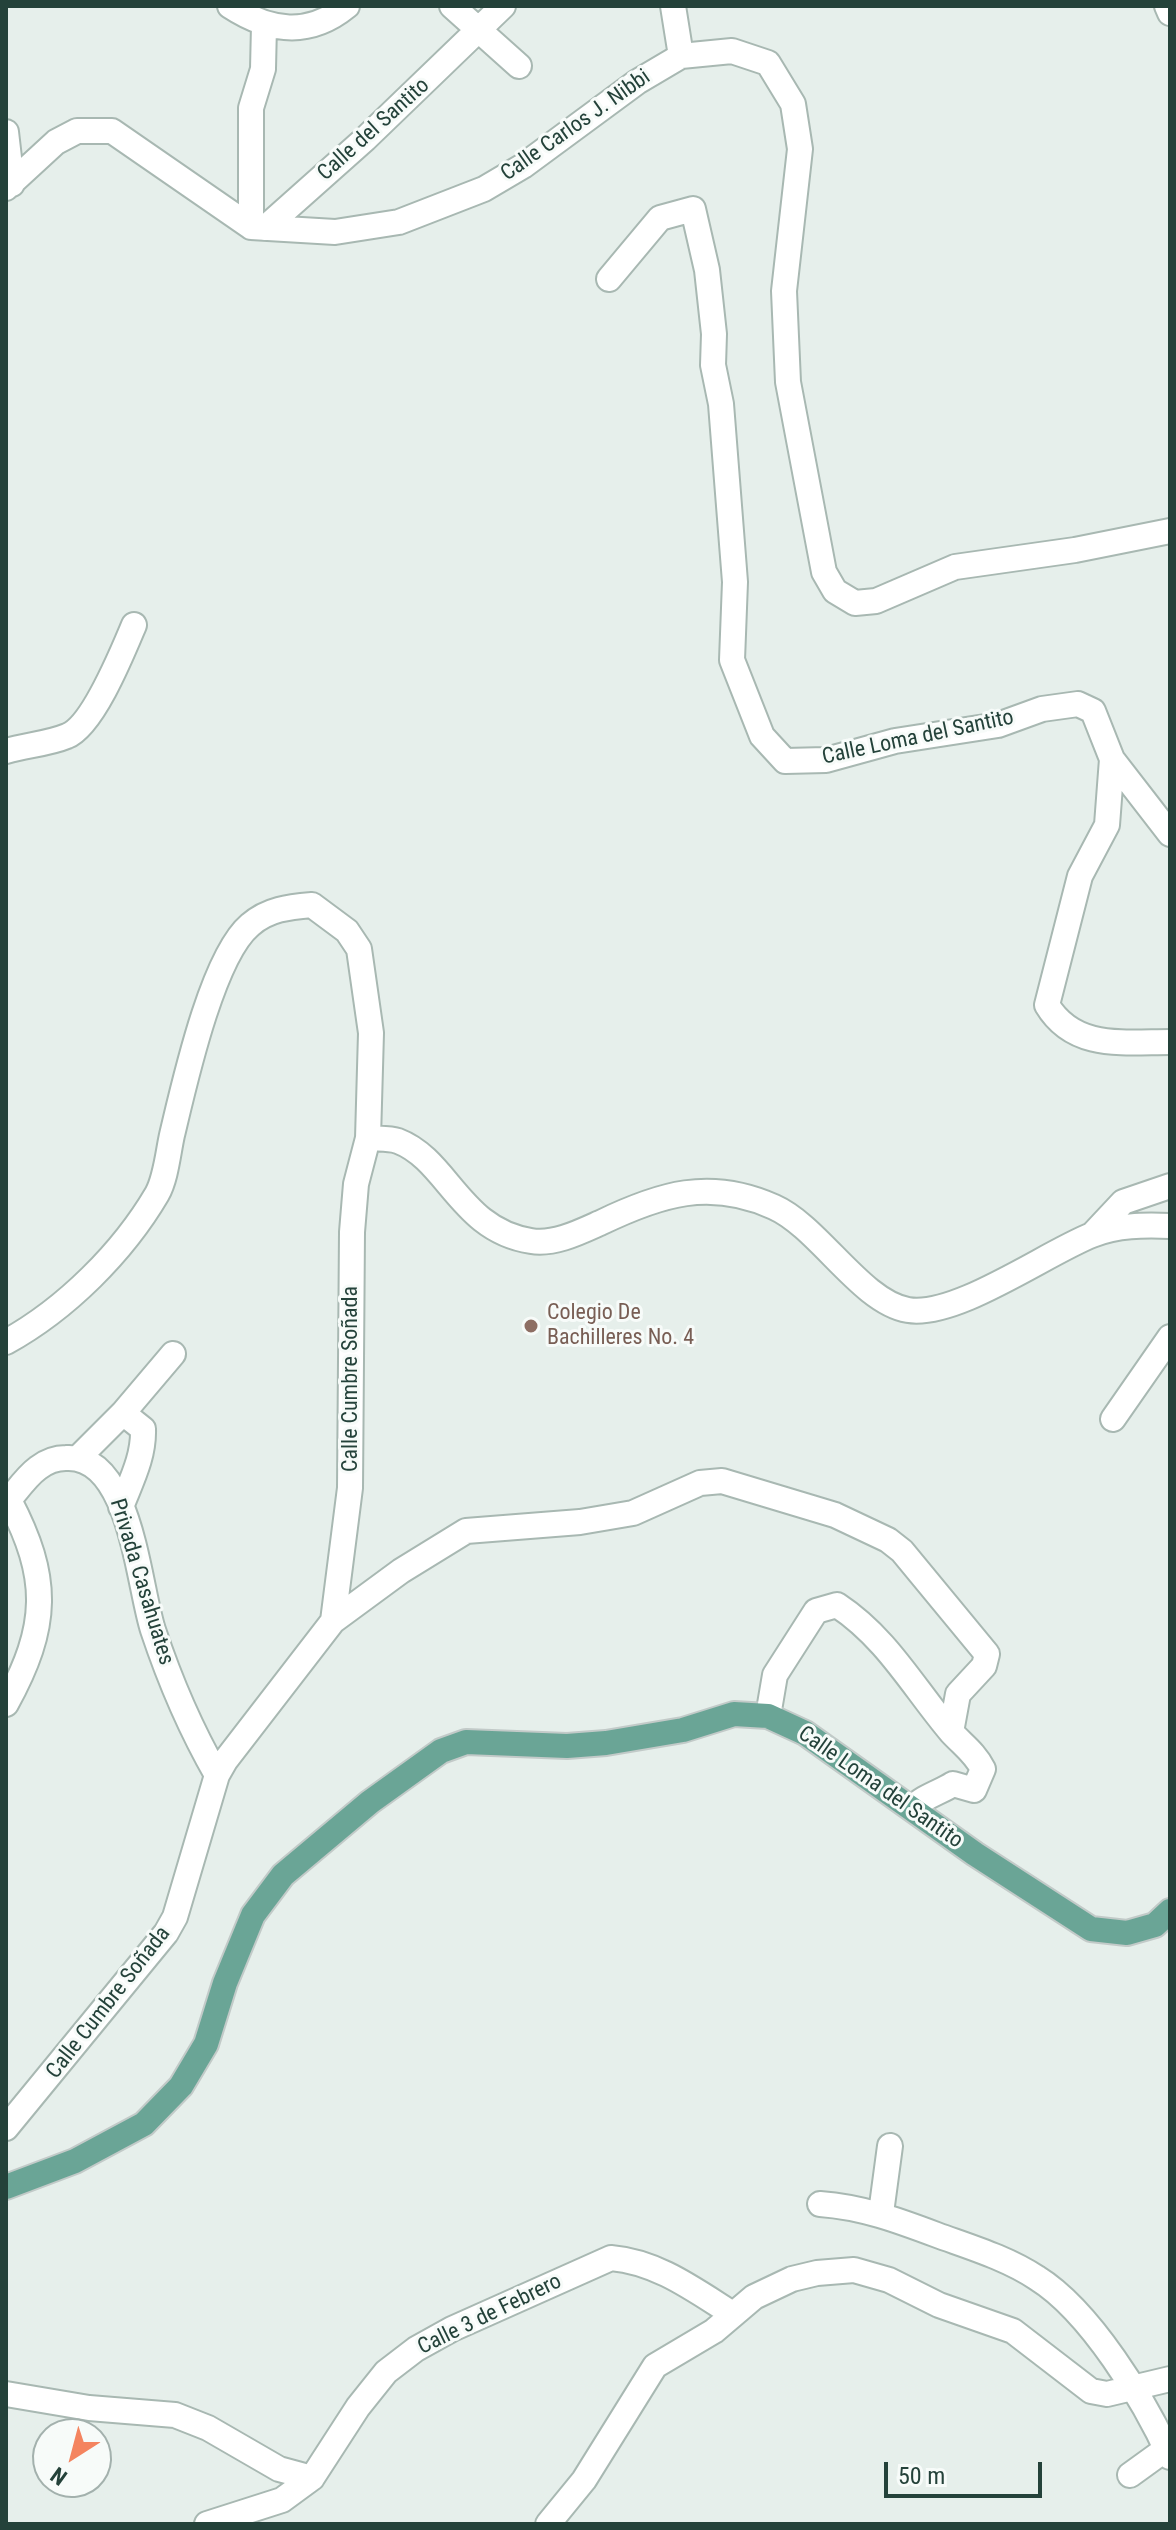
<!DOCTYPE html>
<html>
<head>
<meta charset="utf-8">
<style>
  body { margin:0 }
  #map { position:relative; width:1176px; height:2530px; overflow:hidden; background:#e6efeb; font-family:"Roboto Condensed",sans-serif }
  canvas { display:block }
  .frame { position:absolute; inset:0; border:8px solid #24423a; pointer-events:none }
  .north { position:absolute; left:32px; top:2418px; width:80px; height:80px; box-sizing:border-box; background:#f7fbf9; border:2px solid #a3b1ad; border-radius:50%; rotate:216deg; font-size:22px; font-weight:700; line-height:32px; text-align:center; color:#24423a }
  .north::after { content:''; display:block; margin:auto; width:28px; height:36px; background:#f4845f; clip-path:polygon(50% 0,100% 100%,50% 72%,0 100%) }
  .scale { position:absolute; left:884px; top:2462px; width:158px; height:36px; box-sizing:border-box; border:4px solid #24423a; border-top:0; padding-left:10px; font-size:24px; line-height:28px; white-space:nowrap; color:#24423a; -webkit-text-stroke:6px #f7fbf9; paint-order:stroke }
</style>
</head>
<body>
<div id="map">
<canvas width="1176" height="2530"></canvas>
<div class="frame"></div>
<div class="north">N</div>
<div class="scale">50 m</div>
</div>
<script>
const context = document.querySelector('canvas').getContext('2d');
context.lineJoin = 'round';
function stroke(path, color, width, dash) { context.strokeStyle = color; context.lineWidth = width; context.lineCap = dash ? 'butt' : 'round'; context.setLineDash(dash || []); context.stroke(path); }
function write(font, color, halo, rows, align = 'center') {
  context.font = font + ' "Roboto Condensed",sans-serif'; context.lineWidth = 6; context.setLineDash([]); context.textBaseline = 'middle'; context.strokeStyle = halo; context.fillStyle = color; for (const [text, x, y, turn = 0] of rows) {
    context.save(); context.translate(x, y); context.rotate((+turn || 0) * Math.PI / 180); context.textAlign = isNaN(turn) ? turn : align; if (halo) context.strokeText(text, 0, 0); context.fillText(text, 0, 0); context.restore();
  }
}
const minor = new Path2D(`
  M230,6C270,32 309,37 347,6
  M452,6L519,66
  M673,6L681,56
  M1167,6L1170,13
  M6,132L12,184
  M6,188L56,142L77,131H112L251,227L335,232L399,222L484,189L523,166L637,82L681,56L732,51L768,63L793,104L800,149L784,291L788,382L824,572L835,591L855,603L876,601L955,567L1075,550L1170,531
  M251,227V108L263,69L264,25
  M265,228L365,139L503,6
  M609,279L660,218L693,209L707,270L714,334L713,365L721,404L735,582L732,660L762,736L785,761L826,760L895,741L998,725L1042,709L1078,704L1093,711L1112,759L1107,825L1080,876L1047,1005C1074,1050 1123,1042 1170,1042
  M6,751C26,745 48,744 67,736C93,726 123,651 134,625
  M1112,759L1170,834
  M368,1138C377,1139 389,1138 398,1141C448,1160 460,1230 531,1241C554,1245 580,1232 600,1223C660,1194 710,1178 774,1207C819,1227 861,1302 908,1310C956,1318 1046,1253 1092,1235C1118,1225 1143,1225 1170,1226
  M1093,1234L1123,1202L1170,1186
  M6,1342C66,1309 123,1252 157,1194C166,1178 168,1153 172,1135C184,1085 212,957 250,925C268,909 289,907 312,905L347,931L359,949L371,1033L368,1138L356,1184L352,1232L350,1488L333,1621
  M1113,1419L1170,1337
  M79,1457L123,1413L173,1354
  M121,1507C131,1481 144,1457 143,1429L123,1413
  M6,1704C49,1626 50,1578 9,1500C18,1489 27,1476 38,1468C47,1461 55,1458 66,1458C131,1454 138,1584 153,1630C170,1681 190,1728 217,1775
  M768,1716L775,1675L816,1611L837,1605C887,1638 913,1687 951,1732C963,1745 975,1753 983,1769L974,1790L953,1784C941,1792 922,1797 913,1808
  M6,2128L166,1933L175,1917L217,1775L225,1761L333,1621L401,1571L466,1531L580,1522L633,1513L700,1483L722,1481L835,1515L888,1540L902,1551L987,1654L984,1666L958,1694L951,1732
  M820,2204C862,2207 897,2220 937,2235C970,2247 1007,2258 1037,2278C1090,2311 1145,2401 1170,2457
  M881,2213L890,2146
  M6,2394L89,2408L175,2415L208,2428L279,2469L312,2478
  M1130,2475L1166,2449
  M207,2524L282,2500L312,2478L358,2407L386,2372L416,2349L452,2329L611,2258C657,2262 693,2289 731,2313
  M548,2524L584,2480L655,2366L714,2331L754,2297L792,2279L817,2273L854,2270L889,2280L939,2305L1013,2331L1091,2391L1107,2394L1170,2379`);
const major = new Path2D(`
  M6,2187L75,2161L144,2124L181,2086L206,2044L225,1983L253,1915L283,1875L370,1802L441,1751L466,1742L567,1746L606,1743L683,1730L734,1714L768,1716L805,1733L975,1854L1091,1929L1127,1933L1155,1925L1170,1911`);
stroke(minor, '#a8b8b2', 28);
stroke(major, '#c2cac8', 28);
stroke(minor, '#fff', 24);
stroke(major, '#6aa596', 24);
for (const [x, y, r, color] of [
  [531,1326,8,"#8d6e63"]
]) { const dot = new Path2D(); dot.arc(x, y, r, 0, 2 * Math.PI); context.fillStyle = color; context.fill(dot); stroke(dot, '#f7fbf9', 3); }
write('22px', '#24423a', '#f7fbf9', [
  ["Calle Carlos J. Nibbi",576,126,-35],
  ["Calle del Santito",374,130,-42],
  ["Calle Loma del Santito",918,738,-12],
  ["Calle Cumbre Soñada",351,1379,-90],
  ["Privada Casahuates",141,1582,73],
  ["Calle Loma del Santito",880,1788,35],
  ["Calle Cumbre Soñada",109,2003,-52],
  ["Calle 3 de Febrero",490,2315,-26]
]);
write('22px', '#785e54', '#f7fbf9', [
  ["Colegio De",547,1313],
  ["Bachilleres No. 4",547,1338]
], 'left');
</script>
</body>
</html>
